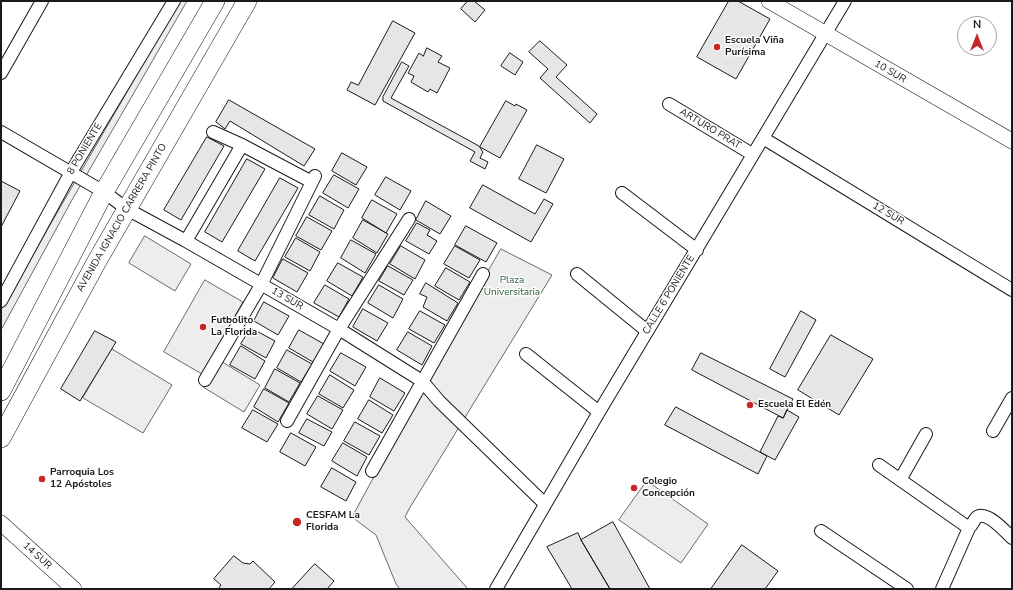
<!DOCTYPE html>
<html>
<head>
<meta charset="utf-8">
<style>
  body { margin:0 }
  #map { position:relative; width:1013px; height:590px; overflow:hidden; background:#fff; font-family:"Nunito Sans",sans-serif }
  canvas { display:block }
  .frame { position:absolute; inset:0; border:2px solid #1a1a1a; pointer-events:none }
  .north { position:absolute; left:957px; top:16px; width:40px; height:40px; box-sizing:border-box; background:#fff; border:1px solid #a3a3a3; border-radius:50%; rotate:0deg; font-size:11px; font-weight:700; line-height:16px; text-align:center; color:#1a1a1a }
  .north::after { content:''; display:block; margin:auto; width:14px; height:18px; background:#c62828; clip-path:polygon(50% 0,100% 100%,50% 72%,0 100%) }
</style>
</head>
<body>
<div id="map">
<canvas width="1013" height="590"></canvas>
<div class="frame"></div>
<div class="north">N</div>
</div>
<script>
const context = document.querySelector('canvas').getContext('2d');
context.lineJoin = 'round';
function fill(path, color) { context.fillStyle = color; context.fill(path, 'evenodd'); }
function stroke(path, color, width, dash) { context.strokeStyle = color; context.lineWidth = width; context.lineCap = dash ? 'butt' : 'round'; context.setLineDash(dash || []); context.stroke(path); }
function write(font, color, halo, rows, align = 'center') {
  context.font = font + ' "Nunito Sans",sans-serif'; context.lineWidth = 3; context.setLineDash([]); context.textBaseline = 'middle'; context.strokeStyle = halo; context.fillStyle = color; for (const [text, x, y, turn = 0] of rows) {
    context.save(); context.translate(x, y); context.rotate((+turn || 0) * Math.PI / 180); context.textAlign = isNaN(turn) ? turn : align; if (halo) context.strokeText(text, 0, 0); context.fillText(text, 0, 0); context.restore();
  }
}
const green = new Path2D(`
  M180,1H187L72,200L1,330V310Z
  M145,236L191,264L175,291L129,263Z
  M501,249L552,275L409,509L405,517L468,589H400L396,584L376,535L352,517L425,383Z
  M205,280L243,302L202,374L164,352Z
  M112,349L172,385L143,433L83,398Z
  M219,360L260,385L244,412L203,387Z
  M647,481L708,524L681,563L619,520Z`);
fill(green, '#ededed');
stroke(green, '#6a6a6a', 1);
const building = new Path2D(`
  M468,1H474L485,10L475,22L461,9Z
  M729,1H738L770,19L736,79L697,57Z
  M393,21L415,33L375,105L347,90L351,82L358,85Z
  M540,41L567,65L556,77L597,114L590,123L540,78L548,69L529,52Z
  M427,48L442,56L438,62L450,68L437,93L430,89L428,92L411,82L414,76L408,73L419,53L423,56Z
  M510,53L523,62L515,75L501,66Z
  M402,62L409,66L391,98L479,146L483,152L480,158L488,162L485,169L470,161L475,152L383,101V97Z
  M229,100L315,149L304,166L230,121L225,129L216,122Z
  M506,101L515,106L516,104L527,110L500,158L480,147Z
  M207,137L224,146L181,220L164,210Z
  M537,145L564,159L546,193L519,179Z
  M342,153L367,167L356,185L332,171Z
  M247,159L265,169L222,242L205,232Z
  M334,175L359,189L348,208L323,193Z
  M386,177L411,191L400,210L375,195Z
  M280,178L298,188L255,261L238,251Z
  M1,181L20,191L1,227Z
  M483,185L535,214L544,199L553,204L531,242L470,208Z
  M320,196L344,210L334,229L309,215Z
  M372,200L397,214L386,233L362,218Z
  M426,201L451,216L440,234L416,220Z
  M307,217L332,231L321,250L296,236Z
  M363,220L388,234L377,253L353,238Z
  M417,223L430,230L427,235L437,241L429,254L406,241Z
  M466,226L497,243L486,262L455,245Z
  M296,238L320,252L310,271L285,257Z
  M351,240L376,254L365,273L341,258Z
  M401,246L425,260L415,279L390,264Z
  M455,246L480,260L469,278L444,264Z
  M283,259L308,273L297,292L273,278Z
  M338,263L363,277L352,296L327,281Z
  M388,266L413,280L404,295L379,281Z
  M446,268L470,282L459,300L435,286Z
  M426,283L458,303L447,321L423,307L427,297L420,294Z
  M325,285L349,299L339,317L314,303Z
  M379,285L403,299L393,318L368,303Z
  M264,302L289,316L278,335L254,321Z
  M363,309L388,323L377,341L353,327Z
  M420,311L445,325L434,343L409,329Z
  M801,311L816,320L785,377L770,369Z
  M251,328L275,341L266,358L241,344Z
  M299,330L324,344L313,362L289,348Z
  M95,331L116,342L80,401L61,389Z
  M408,332L432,346L422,365L397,350Z
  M831,335L873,359L839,415L798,390Z
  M241,346L265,361L255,379L230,365Z
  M287,350L312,364L301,382L277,368Z
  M341,353L366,367L355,386L330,371Z
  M701,353L793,399L783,418L692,370Z
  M275,369L300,383L289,402L265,388Z
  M330,375L354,390L343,408L319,394Z
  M380,378L405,393L394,411L370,397Z
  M264,389L289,403L278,422L254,407Z
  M318,396L343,410L332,429L307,414Z
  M369,400L393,415L382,433L358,419Z
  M676,407L767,456L758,474L665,425Z
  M253,410L278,424L267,442L242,428Z
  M787,410L799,417L775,460L760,452L778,416L783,418Z
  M307,419L332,432L324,446L299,433Z
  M355,422L380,436L369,455L344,441Z
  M291,433L316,447L305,466L280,452Z
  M343,443L367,457L357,476L332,461Z
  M332,468L356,482L346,501L321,487Z
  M613,522L650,589H610L581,540Z
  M578,533L581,540L610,589H572L547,547Z
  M742,545L778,571L765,589H711Z
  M234,556L243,563L250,564L253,561L275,582L269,589H218L221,585L214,579Z
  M315,564L334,581L327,589H292Z`);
fill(building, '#e6e6e6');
stroke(building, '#1a1a1a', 1);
const minor = new Path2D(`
  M1,73L42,1
  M669,104L752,154
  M1,132L104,192L127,209L186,241L339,329L422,381L439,401L545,504
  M213,132L242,145L312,182
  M763,138L1012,290
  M622,193L697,250
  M186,241L242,145
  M577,274L647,331
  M1,301L71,172L174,1
  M526,354L599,412
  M205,380L261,285L315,176
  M287,421L339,329L409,219
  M993,431L1012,398
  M879,465L969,528
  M372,471L483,274
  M900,480L926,434
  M821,531L907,589
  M496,589L599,412L845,1
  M942,589L969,528C972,525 974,520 977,517C987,511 1005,531 1012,538`);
const tertiary = new Path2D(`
  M769,1L1012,141
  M1,523L74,589`);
const primary = new Path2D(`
  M1,391L104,192L215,1
  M1,438L97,261L247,1`);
stroke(minor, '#1a1a1a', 14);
stroke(tertiary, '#1a1a1a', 16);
stroke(primary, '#1a1a1a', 20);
stroke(minor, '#fff', 12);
stroke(tertiary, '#fff', 15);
stroke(primary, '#fff', 19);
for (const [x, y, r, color] of [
  [717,47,4,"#c62828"],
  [203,327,4,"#c62828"],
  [750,405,4,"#c62828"],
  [42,479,4,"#c62828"],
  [634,488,4,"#c62828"],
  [297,522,5,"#c62828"]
]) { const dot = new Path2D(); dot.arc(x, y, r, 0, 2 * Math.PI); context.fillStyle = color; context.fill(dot); stroke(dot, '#fff', 1.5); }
write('bold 10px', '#1a1a1a', '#fff', [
  ["Escuela Viña",725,41],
  ["Purísima",725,53],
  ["Futbolito",211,321],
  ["La Florida",211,333],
  ["Escuela El Edén",758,405],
  ["Parroquia Los",50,473],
  ["12 Apóstoles",50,485],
  ["Colegio",642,482],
  ["Concepción",642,494],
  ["CESFAM La",306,516],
  ["Florida",306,528]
], 'left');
write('10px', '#1a1a1a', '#fff', [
  ["10 SUR",890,72,30],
  ["ARTURO PRAT",710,129,31],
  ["8 PONIENTE",85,149,-59],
  ["12 SUR",888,214,31],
  ["AVENIDA IGNACIO CARRERA PINTO",122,218,-60],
  ["CALLE 6 PONIENTE",669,295,-59],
  ["13 SUR",287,299,30],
  ["14 SUR",37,556,42]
]);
write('10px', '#2b5a34', '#fff', [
  ["Plaza",512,281],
  ["Universitaria",512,293]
]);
</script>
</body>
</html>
